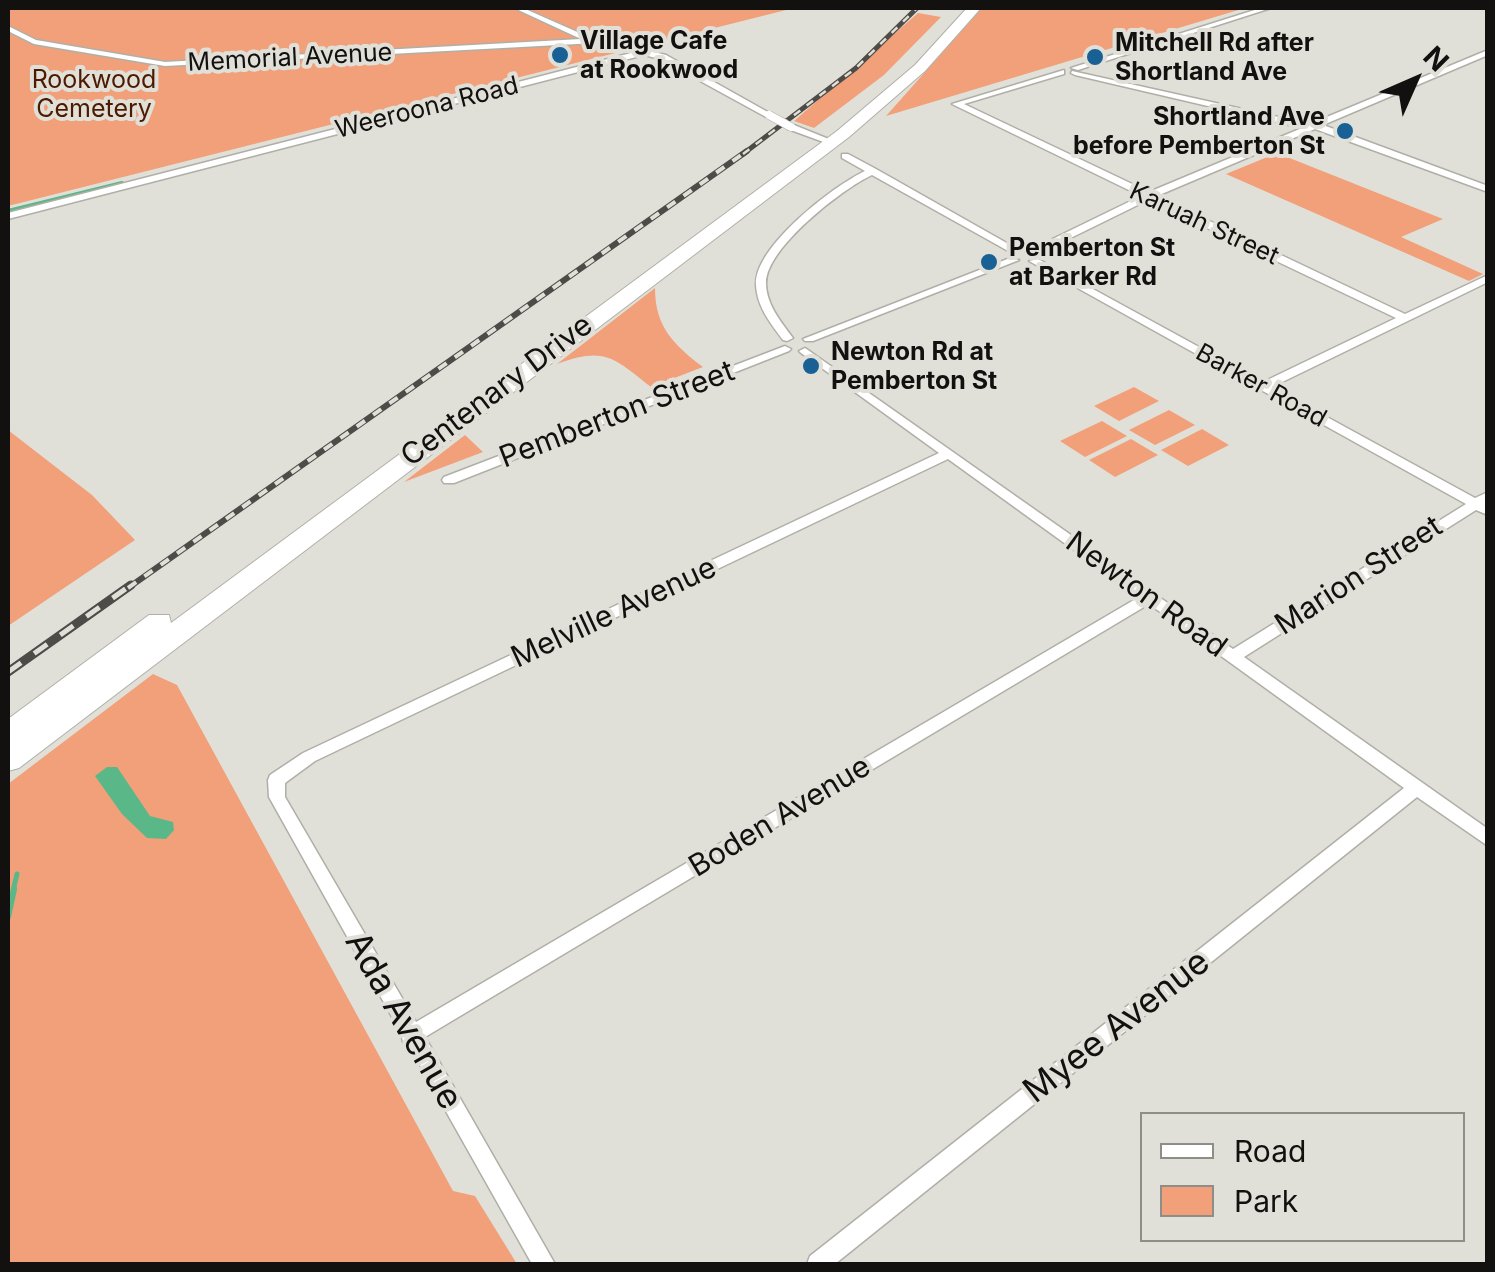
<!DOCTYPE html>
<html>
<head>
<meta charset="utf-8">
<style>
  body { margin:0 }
  #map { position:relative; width:1495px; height:1272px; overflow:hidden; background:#e1e0d8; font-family:Inter,sans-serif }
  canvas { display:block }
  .frame { position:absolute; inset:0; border:10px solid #12110f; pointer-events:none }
  .legend { position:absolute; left:1140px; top:1112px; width:325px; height:130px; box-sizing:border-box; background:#e1e0d8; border:2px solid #8e8d88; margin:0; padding:12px 18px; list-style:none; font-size:30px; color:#12110f }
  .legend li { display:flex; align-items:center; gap:20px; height:50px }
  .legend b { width:50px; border:2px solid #8e8d88 }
  .north { position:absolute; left:1365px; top:30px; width:100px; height:100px; -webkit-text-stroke:8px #e1e0d8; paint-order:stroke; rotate:45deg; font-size:28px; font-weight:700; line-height:40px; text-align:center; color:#12110f }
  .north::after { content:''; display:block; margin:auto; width:35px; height:45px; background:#12110f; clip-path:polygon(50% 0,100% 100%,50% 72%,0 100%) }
</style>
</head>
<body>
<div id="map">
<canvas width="1495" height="1272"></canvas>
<div class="frame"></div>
<ul class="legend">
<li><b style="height:12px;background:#fff"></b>Road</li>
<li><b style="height:28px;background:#f1a07a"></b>Park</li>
</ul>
<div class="north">N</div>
</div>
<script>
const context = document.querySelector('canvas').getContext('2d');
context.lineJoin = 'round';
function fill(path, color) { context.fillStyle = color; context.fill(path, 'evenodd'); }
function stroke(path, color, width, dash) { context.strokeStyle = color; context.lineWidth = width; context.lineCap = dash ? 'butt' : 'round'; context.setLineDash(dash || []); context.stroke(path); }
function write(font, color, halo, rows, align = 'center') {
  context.font = font + ' Inter,sans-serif'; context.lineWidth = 8; context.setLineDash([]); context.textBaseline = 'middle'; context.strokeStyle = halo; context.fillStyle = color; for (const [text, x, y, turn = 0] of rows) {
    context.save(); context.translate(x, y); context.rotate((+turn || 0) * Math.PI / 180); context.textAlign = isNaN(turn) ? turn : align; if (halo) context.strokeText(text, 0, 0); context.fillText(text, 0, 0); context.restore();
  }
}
fill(new Path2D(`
  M8,8H794L8,206Z
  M982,8H1245L886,116Z
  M918,13L941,17L884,75L814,128L794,121Z
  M1277,153L1443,219L1401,237L1483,274L1469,281L1226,174Z
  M655,288C655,327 674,345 703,367L651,387C614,358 605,346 557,364Z
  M1134,387L1159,401L1119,421L1094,406Z
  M1169,410L1195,425L1155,445L1129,430Z
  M1102,421L1127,436L1085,457L1060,441Z
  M1202,429L1229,445L1188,466L1161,450Z
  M8,430L92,495L135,540L8,626Z
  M465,435L483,452L404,482Z
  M1131,439L1158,455L1115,477L1089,460Z
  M153,674L177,685L453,1191L475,1196L517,1264H8V784Z`), '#f1a07a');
fill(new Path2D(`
  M107,767H117L150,816L173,822L174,830L166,839L147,838L122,814L95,776Z`), '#5ab788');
stroke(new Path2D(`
  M8,211L122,183`), '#5ab788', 4);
stroke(new Path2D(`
  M13,891L17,874`), '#5ab788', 5);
stroke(new Path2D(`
  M8,917L14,889`), '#5ab788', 6);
const street = new Path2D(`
  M514,8H523L584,35L666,55L773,115L766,117L660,59L644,55L8,219V213L635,52L596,43L165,66L34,44L8,31V26L36,40L165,62L581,39Z
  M1261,8H1271L1078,70L1071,68Z
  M1488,50V55L1323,125L1488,186V192L1315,129L1157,196L1405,314L1488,275V282L1272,387L1475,498L1488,492V502L1485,504L1488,505V515L1476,510L1244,657L1488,829V846L1417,797L835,1264H807L810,1256L1404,788L1149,604L425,1037L555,1264H532L408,1044L403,1042L401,1033L269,797L268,780L270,775L303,753L939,453L801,353L799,351L805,348L1233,649L1466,504L1029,261L1038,259L1263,382L1396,318L1148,200L1038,254H1030V250L1141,196L952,104L1064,70V74L964,104L1149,192L1302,128L1075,75L1071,73L1072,71L1310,124ZM948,459L1139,597L416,1022L285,797V783L315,761Z
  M788,125H794L836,142L829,144L788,129Z
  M842,154H848L876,169L1019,250L1010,252L872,175C842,189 766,248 766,283C766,304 781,322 793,338L787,341L783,340C771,324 757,307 756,285C754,247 833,186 865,171L842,158Z
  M1010,258L1019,260L813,341H805L803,339Z
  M785,346L791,349L789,351L454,483H444L442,480L444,477Z`);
const highway = new Path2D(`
  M967,8H981L925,71L849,137L19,768L8,771V719L149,615H169L171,623L837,131L915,65Z`);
stroke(street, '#b0afa7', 3);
stroke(highway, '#b0afa7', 2);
fill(street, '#fff');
fill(highway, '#fff');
const railFar2 = new Path2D(`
  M743,154L856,68L917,8`);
const railFar1 = new Path2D(`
  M128,588L747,151`);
const rail = new Path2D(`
  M8,672L131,585`);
stroke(railFar2, '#4d4c49', 5);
stroke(railFar1, '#4d4c49', 6);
stroke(rail, '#4d4c49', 9);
stroke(railFar2, '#e1e0d8', 2.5, [8]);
stroke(railFar1, '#e1e0d8', 4, [10]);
stroke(rail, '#e1e0d8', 5, [16]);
const streetBridge = new Path2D(`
  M769,115L791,127`);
stroke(streetBridge, '#b0afa7', 9, []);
stroke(streetBridge, '#fff', 8);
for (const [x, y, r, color] of [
  [560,55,10,"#196195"],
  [1095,57,10,"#196195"],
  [1345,131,10,"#196195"],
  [989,262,10,"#196195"],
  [811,366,10,"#196195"]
]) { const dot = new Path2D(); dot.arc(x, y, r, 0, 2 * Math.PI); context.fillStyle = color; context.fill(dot); stroke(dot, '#e1e0d8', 4); }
write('bold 25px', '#12110f', '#e1e0d8', [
  ["Village Cafe",580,41],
  ["at Rookwood",580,70],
  ["Mitchell Rd after",1115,43],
  ["Shortland Ave",1115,72],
  ["Shortland Ave",1325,117,"right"],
  ["before Pemberton St",1325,146,"right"],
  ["Pemberton St",1009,248],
  ["at Barker Rd",1009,277],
  ["Newton Rd at",831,352],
  ["Pemberton St",831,381]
], 'left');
write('25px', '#12110f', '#e1e0d8', [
  ["Memorial Avenue",290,58,-3],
  ["Weeroona Road",427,108,-14],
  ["Karuah Street",1204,224,25],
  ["Barker Road",1261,386,29]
]);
write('25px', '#4d1a00', '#e1e0d8', [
  ["Rookwood",94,80],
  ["Cemetery",94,109]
]);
write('30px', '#12110f', '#e1e0d8', [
  ["Centenary Drive",497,391,-37],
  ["Pemberton Street",617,415,-21],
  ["Marion Street",1359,576,-33],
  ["Newton Road",1146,595,36],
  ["Melville Avenue",614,613,-25],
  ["Boden Avenue",780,817,-31]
]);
write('35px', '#12110f', '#e1e0d8', [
  ["Ada Avenue",403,1021,60],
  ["Myee Avenue",1117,1027,-38]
]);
</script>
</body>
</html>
